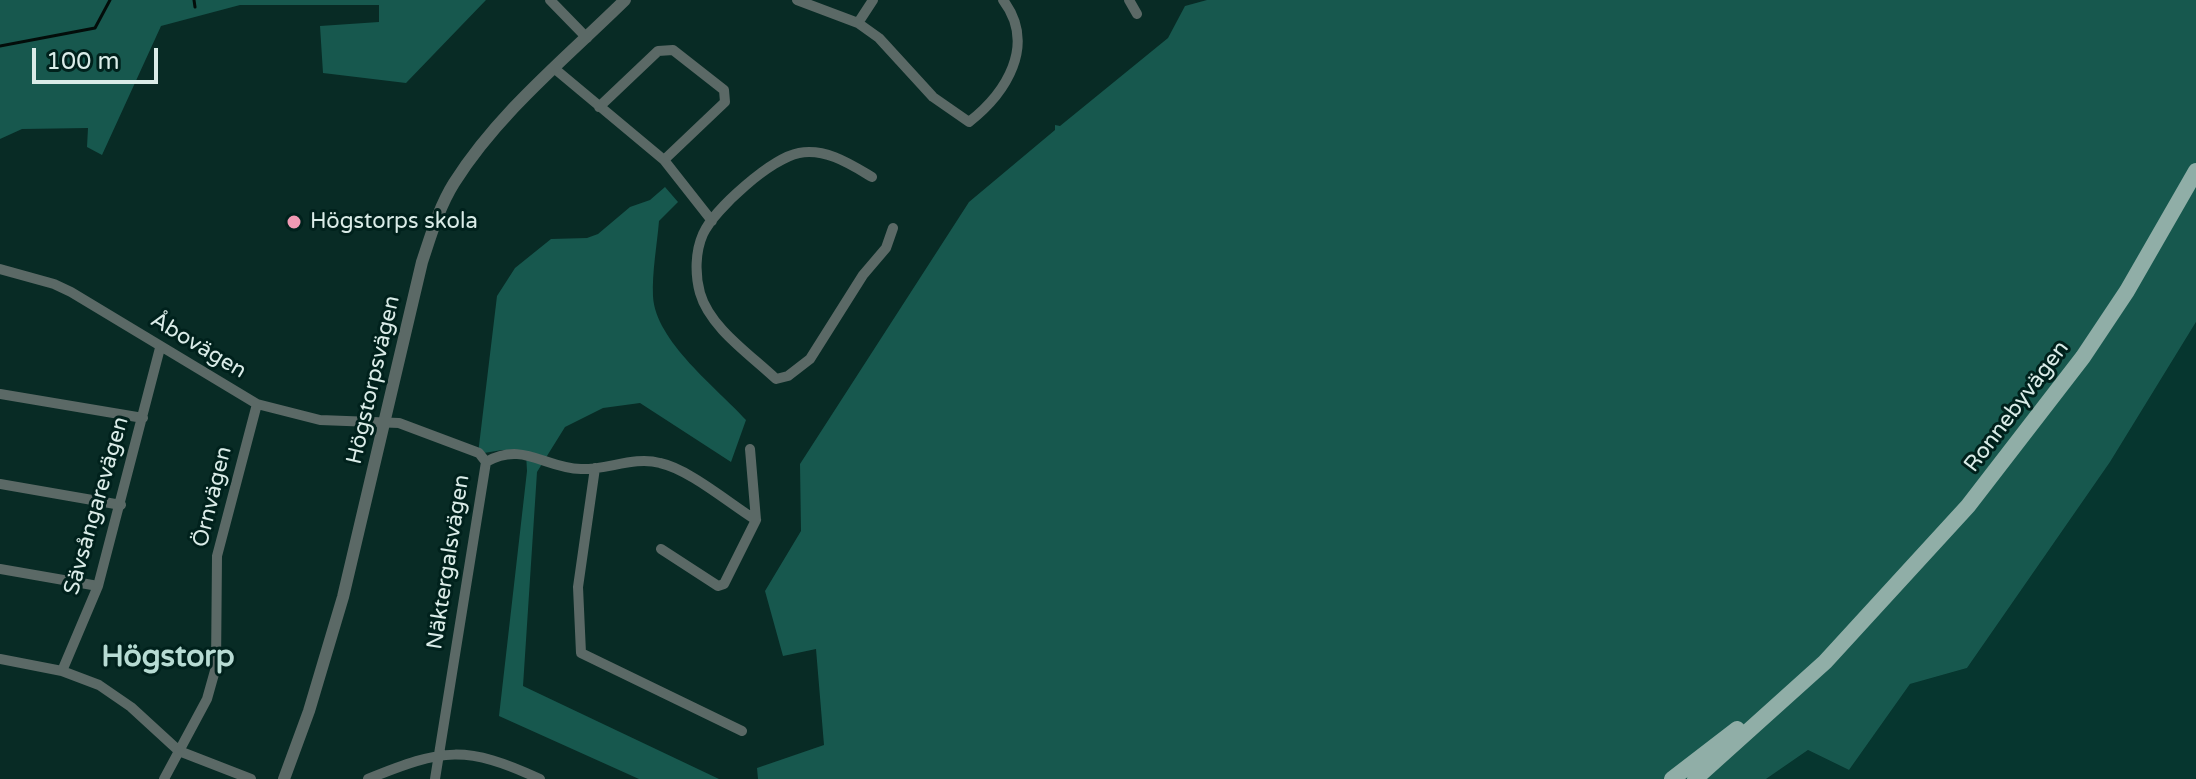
<!DOCTYPE html>
<html>
<head>
<meta charset="utf-8">
<style>
  body { margin:0 }
  #map { position:relative; width:2196px; height:779px; overflow:hidden; background:#082b25; font-family:"Varela Round",sans-serif }
  canvas { display:block }
  .scale { position:absolute; left:32px; top:48px; width:126px; height:36px; box-sizing:border-box; border:4px solid #daece8; border-top:0; padding-left:10px; font-size:24px; line-height:28px; white-space:nowrap; color:#daece8; -webkit-text-stroke:6px #00211c; paint-order:stroke }
</style>
</head>
<body>
<div id="map">
<canvas width="2196" height="779"></canvas>
<div class="scale">100 m</div>
</div>
<script>
const context = document.querySelector('canvas').getContext('2d');
context.lineJoin = 'round';
function fill(path, color) { context.fillStyle = color; context.fill(path, 'evenodd'); }
function stroke(path, color, width, dash) { context.strokeStyle = color; context.lineWidth = width; context.lineCap = dash ? 'butt' : 'round'; context.setLineDash(dash || []); context.stroke(path); }
function write(font, color, halo, rows, align = 'center') {
  context.font = font + ' "Varela Round",sans-serif'; context.lineWidth = 6; context.setLineDash([]); context.textBaseline = 'middle'; context.strokeStyle = halo; context.fillStyle = color; for (const [text, x, y, turn = 0] of rows) {
    context.save(); context.translate(x, y); context.rotate((+turn || 0) * Math.PI / 180); context.textAlign = isNaN(turn) ? turn : align; if (halo) context.strokeText(text, 0, 0); context.fillText(text, 0, 0); context.restore();
  }
}
fill(new Path2D(`
  M2196,322V779H1766L1808,750L1849,770L1910,684L1967,668L2110,462Z`), '#06362f');
fill(new Path2D(`
  M0,0H486L406,83L323,73L320,26L379,22V5H240L161,26L102,155L87,147L88,128L22,129L0,139Z
  M1207,0H2196V322L2110,462L1967,668L1910,684L1849,770L1808,750L1766,779H758L757,768L824,745L816,649L783,656L765,591L801,531L800,464L969,202L1055,130V125L1060,126L1168,38L1185,6Z
  M665,187L678,202L659,221C657,245 652,272 653,296C655,341 717,388 746,420L731,462L640,403L603,408L565,427L537,472L523,686L719,779H639L499,716L527,471L526,453L502,450L478,454L497,296L515,268L551,239L587,238L598,234L630,207L650,200Z`), '#17584e');
stroke(new Path2D(`
  M194,0L195,7
  M0,46L95,28L110,0`), '#030d0a', 3);
stroke(new Path2D(`
  M550,0L587,38
  M797,0L858,23L879,38L933,97L969,122C1006,93 1037,45 1003,0
  M1129,0L1137,14
  M858,23L873,0
  M555,69L664,160L712,221
  M599,107L658,51L673,50L724,90L725,102L664,160
  M872,177C850,164 826,148 799,153C772,158 715,208 703,234C695,252 695,275 700,293C710,328 751,355 776,379L788,376L810,359L863,275L886,248L893,228
  M0,269L54,284L71,292L257,404L320,420L399,423L479,453L486,462L435,779
  M0,394L143,418
  M750,449L756,520
  M486,462C523,441 544,468 581,469C607,470 634,456 660,463C689,469 730,504 756,520L724,584L718,586L661,549
  M595,468L578,587L581,653L742,731
  M0,484L121,505
  M0,569L98,586
  M0,659L62,671L99,685L131,707L179,751L251,779
  M62,671L98,586L160,348
  M164,779L207,699L216,667L217,556L257,404
  M368,779C444,748 465,745 540,779`), '#5b6966', 10);
stroke(new Path2D(`
  M284,779L309,711L343,597L422,262C431,235 439,207 454,183C499,112 566,58 625,0`), '#5b6966', 12);
stroke(new Path2D(`
  M1672,779L1737,729
  M1695,779L1825,662L1968,506L2083,357L2127,291L2196,171`), '#90aea7', 16);
for (const [x, y, r, color] of [
  [294,222,8,"#f09ab4"]
]) { const dot = new Path2D(); dot.arc(x, y, r, 0, 2 * Math.PI); context.fillStyle = color; context.fill(dot); stroke(dot, '#00211c', 3); }
write('22px', '#daece8', '#00211c', [
  ["Högstorps skola",310,222]
], 'left');
write('22px', '#daece8', '#00211c', [
  ["Åbovägen",198,346,31],
  ["Högstorpsvägen",374,380,-77],
  ["Ronnebyvägen",2017,407,-53],
  ["Örnvägen",213,497,-76],
  ["Sävsångarevägen",97,506,-74],
  ["Näktergalsvägen",449,562,-81]
]);
write('bold 30px', '#b7dbd3', '#00211c', [
  ["Högstorp",168,658]
]);
</script>
</body>
</html>
